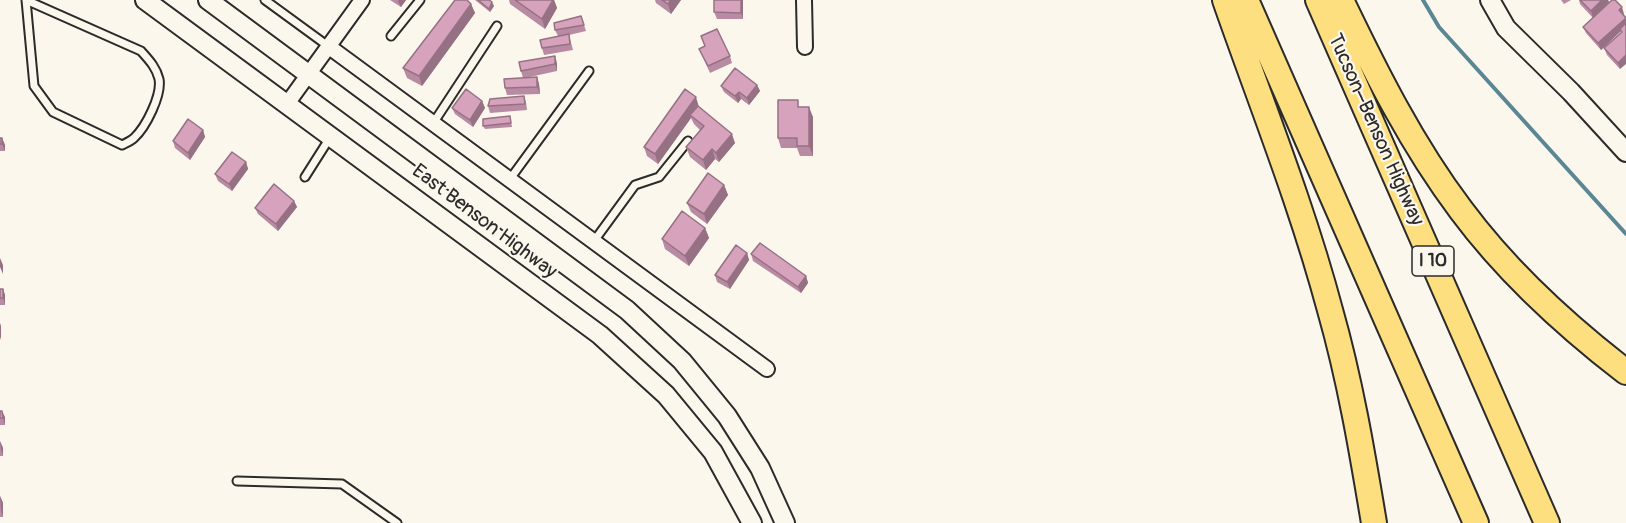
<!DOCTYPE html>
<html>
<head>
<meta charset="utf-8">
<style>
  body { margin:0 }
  canvas { display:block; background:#fbf7ec }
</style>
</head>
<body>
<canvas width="1626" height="523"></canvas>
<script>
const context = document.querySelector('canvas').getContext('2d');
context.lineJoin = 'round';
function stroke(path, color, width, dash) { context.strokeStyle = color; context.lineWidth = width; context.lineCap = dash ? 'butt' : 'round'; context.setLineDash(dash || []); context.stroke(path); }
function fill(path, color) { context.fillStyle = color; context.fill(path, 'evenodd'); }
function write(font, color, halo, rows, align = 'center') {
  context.font = font + ' Pangolin,sans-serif'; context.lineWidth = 4.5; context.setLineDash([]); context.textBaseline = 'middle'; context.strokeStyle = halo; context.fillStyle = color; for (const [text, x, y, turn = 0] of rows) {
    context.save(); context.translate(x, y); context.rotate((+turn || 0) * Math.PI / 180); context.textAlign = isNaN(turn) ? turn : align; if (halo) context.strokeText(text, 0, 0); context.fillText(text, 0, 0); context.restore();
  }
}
stroke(new Path2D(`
  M1423,0L1439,27L1626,234`), '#5b8795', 4);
const lane = new Path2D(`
  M26,0L34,86L53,112L122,145C126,143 131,141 134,138C146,127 162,95 159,79C156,67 149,60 141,51L26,0
  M265,0L328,46
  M391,36L420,0
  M434,122L497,26
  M305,177L331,136
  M510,179L589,71
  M594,241L635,185L659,177L688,141
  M237,481L342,484L397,523`);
const street = new Path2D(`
  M804,0L805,47
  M328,46L767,369
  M287,104L362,0`);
const secondary = new Path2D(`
  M145,0L600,335L666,395L713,452L752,523
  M208,0L627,310L682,361L727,416L760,468L785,523
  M1490,0L1506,28L1571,92L1626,152`);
const highway = new Path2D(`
  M1225,0C1261,103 1302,205 1330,310C1350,380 1362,451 1374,523
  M1246,0L1476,523
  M1318,0L1547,523
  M1341,0C1376,73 1412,145 1461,210C1507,272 1565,325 1626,372`);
stroke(lane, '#2b2b2b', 11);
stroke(street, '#2b2b2b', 18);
stroke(secondary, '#2b2b2b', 22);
stroke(highway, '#2b2b2b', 28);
stroke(lane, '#fbf7ec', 7);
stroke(street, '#fbf7ec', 14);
stroke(secondary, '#fbf7ec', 18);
stroke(highway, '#fedf80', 24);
fill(new Path2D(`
  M390,0H406L401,7Z
  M475,0H489L494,6L490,12Z
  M509,0H554L557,8L545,29L510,4Z
  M655,0H681L671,14L656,3Z
  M743,0V19H717L714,12Z
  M1561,0H1571L1564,4Z
  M1579,0H1608L1609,2L1593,18L1580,4Z
  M471,4L475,13L422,86L407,78L403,68Z
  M1624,14L1623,15L1620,69L1607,55L1604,48L1621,33V31L1601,50L1586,33L1583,27Z
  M581,16L586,31L569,35L573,50L544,55L542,48L558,36L555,30Z
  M701,36L730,56L732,63L710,73L699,49L705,46Z
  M557,63V71L525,78L537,77L539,84L540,94L507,95L505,88L523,78L521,71Z
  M757,85L760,91L749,105L741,99L738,103L724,92L721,86Z
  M524,96L526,102L527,110L490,113L488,106Z
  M482,101L485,108L473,127L455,114L452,108Z
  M699,107L735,143L719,162L715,159L706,170L690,157L686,147L700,130L694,124L691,118L658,164L647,156L644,147Z
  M801,107L813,117V156H800L797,148H781L778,138Z
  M510,116L512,127L485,129L483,126Z
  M203,130L205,137L190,160L175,148L173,141Z
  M0,138H2L5,145V151H0Z
  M246,162L248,169L232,191L218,181L215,174Z
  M724,185L728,195L707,224L691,212L687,203Z
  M294,201L297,207L278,231L258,214L255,208Z
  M705,228L709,238L689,266L665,249L662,239Z
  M747,253L749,260L730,289L717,282L715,275Z
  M751,254L806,276L808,283L801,293L753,261Z
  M0,289H3L5,295V305H0Z
  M0,411L5,417V425H0Z
  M0,441L3,448V456H0Z
  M0,496L3,503V517H0Z`), '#b88ba2');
fill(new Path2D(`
  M399,0H406L401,7L398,1Z
  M553,0H554L557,8L545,29L542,19Z
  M671,0H681L671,14L668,4Z
  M741,0H743V19L741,13Z
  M1602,0H1608L1609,2L1593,18L1591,11Z
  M492,2L494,6L490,12L489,9Z
  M471,4L475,13L422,86L419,76Z
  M1622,7L1624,14L1621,16L1619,10Z
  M1626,18V26L1620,29L1621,31L1601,50L1598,43Z
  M1626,55V64L1620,69L1618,63Z
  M555,56L557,63V71L555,64Z
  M537,77L539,84L540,94L537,87Z
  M757,85L760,91L749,105L747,98Z
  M739,92L741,99L738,103L735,96Z
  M696,97L699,107L692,116L690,115L691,118L658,164L655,154Z
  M482,101L485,108L473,127L470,120Z
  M809,107L813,117V156L809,146Z
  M203,130L205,137L190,160L188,153Z
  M732,134L735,143L719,162L716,153Z
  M2,138L5,145V151L2,144Z
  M712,149L715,159L706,170L703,160Z
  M246,162L248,169L232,191L229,184Z
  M724,185L728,195L707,224L704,214Z
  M294,201L297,207L278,231L276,224Z
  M705,228L709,238L689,266L685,256Z
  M747,253L749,260L730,289L727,282Z
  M0,258L3,265V274L0,267Z
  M806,276L808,283L801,293L798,287Z
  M3,289L5,295V305L3,298Z
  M0,323L1,326V340L0,337Z
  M2,411L5,417V425L3,418Z
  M0,441L3,448V456L1,449Z
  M0,496L3,503V517L1,510Z`), '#967184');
const building = new Path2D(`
  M455,0H467L471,4L419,76L403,68Z
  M478,0H489L492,2L489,9Z
  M515,0H553L542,19Z
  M662,0H671L668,4Z
  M714,0H741V13L714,12Z
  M1580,0H1602L1591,11Z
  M1612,0H1615L1622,7L1619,10L1626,18L1598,43L1583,27Z
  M581,16L584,25L555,30L554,23Z
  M1626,23V55L1618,63L1604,48L1622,32L1620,29Z
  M717,29L730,56L708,66L699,49L705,46L701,36Z
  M569,34L570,44L542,48L540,40Z
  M555,56V64L521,71L519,62Z
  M735,68L757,85L747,98L739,92L735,96L721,86Z
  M537,77V87L505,88L504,79Z
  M466,89L482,101L470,120L452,108Z
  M685,89L696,97L655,154L644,147Z
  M524,96L525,104L488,106L490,99Z
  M778,100H798V107H809V146H797V138H778Z
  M698,106L732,134L716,153L712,149L703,160L686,147L704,126L690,115Z
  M510,116L511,123L483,126V119Z
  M188,119L203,130L188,153L173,141Z
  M0,138H2V144H0Z
  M232,152L246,162L229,184L215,174Z
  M708,173L724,185L704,214L687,203Z
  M274,184L294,201L276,224L255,208Z
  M682,211L705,228L685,256L662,239Z
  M760,243L806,276L798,287L751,254Z
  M736,245L747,253L727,282L715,275Z
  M0,289H3V298H0Z
  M0,411H2L3,418H0Z`);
fill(building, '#d6a2bc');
stroke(building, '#967184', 1.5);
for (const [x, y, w] of [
  [1433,261,42]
]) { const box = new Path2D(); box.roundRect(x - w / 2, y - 15, w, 30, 4.5); context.fillStyle = '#fbf7ec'; context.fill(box); stroke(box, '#2b2b2b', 1.5); }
write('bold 18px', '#2b2b2b', null, [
  ["I 10",1433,261]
]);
write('20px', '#2b2b2b', '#fbf7ec', [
  ["Tucson–Benson Highway",1375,130,66],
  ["East Benson Highway",484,222,37]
]);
</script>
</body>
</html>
